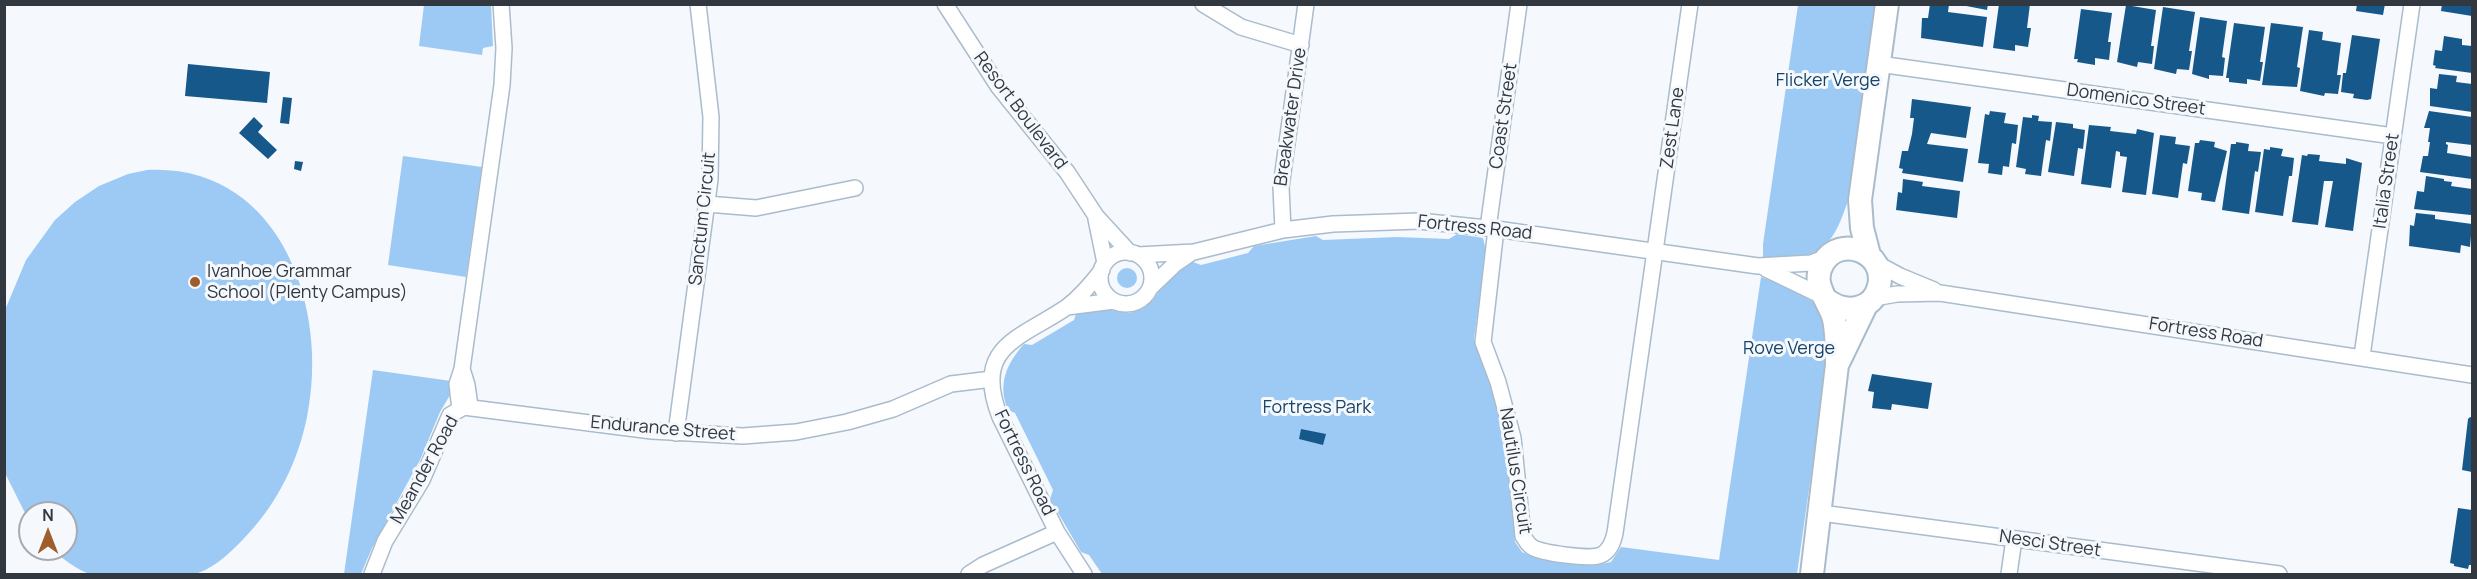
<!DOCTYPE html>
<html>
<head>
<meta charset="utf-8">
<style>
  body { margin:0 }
  #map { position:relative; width:2477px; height:579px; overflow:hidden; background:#f5f8fc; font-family:Manrope,sans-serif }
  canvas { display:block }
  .frame { position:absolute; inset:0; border:6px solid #31383f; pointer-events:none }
  .north { position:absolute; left:18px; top:501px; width:60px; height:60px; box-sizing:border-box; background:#f5f8fc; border:2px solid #a7abb0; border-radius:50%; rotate:0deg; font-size:16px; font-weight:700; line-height:24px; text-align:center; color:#31383f }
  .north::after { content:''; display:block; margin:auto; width:21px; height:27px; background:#a05d2c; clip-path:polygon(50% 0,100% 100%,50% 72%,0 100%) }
</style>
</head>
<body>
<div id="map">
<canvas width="2477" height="579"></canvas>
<div class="frame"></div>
<div class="north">N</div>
</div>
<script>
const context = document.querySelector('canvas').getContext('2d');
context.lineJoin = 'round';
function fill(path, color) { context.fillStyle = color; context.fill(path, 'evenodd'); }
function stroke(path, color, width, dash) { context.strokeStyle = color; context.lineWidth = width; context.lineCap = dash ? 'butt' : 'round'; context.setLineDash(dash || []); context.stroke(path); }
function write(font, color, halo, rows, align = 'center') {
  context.font = font + ' Manrope,sans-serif'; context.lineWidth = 6; context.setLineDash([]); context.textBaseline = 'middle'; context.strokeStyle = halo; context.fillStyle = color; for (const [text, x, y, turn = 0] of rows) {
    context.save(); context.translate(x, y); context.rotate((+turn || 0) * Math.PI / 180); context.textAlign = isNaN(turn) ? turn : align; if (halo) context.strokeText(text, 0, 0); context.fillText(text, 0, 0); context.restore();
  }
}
fill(new Path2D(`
  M424,5H491L493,46L483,48L482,55L419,46Z
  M1798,5H1878L1849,197C1833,249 1819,262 1763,257V244Z
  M403,156L482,167L466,277L388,265Z
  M147,170C280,163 330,308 307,417C298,461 278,502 248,534C234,549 218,566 198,573C186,578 158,574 144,574C129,574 102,578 89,574C76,569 62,558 51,549H66V513H30V523L5,473V310L26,260L55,220L75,202L99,186L128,174Z
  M1457,234L1483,238L1486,251L1474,339L1498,407L1507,447L1515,542L1522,552L1531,556L1596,565L1611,562L1621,547L1719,560L1761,277L1781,284L1819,305L1829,347L1797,574H1102L1089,555L1081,552L1050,499L1053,490L1015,413L1008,410C997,384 1007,363 1024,344L1032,345L1074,320L1077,311L1105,309L1129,313L1142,309L1153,300L1165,282L1180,269L1193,262L1201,265L1248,253L1254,246L1316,236L1323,240L1397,237L1449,239Z
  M1117 278a10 10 0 1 1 20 0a10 10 0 1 1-20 0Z
  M373,370L451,381L450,395L440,412L420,460L372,548L361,574H344Z`), '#9dcaf4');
fill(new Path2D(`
  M1930,4H1949L1948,12L1987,17L1983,47L1921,38L1922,18H1928Z
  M1956,4H1988L1987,10Z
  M1999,4H2030L2027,28H2031L2028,47L2015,45V51L1993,48Z
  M2357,4H2385L2383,15L2356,11Z
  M2442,4H2472V16L2441,11Z
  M2126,5L2156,10L2151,46H2154L2152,64L2138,62L2137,67L2117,62Z
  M2163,7L2195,12L2189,51H2192L2189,70L2177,69L2176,74L2154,69Z
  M2081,9L2112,13L2108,42H2111L2109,60L2095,58V65L2077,62L2078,59H2074Z
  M2200,17L2227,21L2222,57L2225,58L2223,76L2209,75V79L2192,74Z
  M2234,23L2265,27L2260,62H2263L2260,81L2247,79V84L2229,82V78H2226Z
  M2271,23L2303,27L2297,67L2300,68L2297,87L2262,85Z
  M2309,30L2323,32L2322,40L2341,43L2337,75H2341L2338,94L2325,93L2324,96L2300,91Z
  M2352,35L2380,39L2371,99L2367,100L2353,98L2354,94L2341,92L2343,73H2346Z
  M2444,36L2462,39V45L2472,46V73L2435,68L2436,66L2433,65L2435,50L2442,51Z
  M188,64L270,72L267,103L185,96Z
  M2439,74L2457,76L2456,82L2472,84V112L2430,106V88L2437,89Z
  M283,97L292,98L289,124L280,123Z
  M1912,99L1971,107L1966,138L1931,133L1927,144L1968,149L1963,182L1902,173L1903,169L1899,168L1902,151H1908L1912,134L1914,118H1910Z
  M1990,111L2006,113L2004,123L2018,125L2016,144L2012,143L2009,167L2003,166L2002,175L1988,173L1989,164L1978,163L1985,114L1989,115Z
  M2429,111L2472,117V145L2446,142V144L2448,145L2447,153L2472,157V179L2420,172L2423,156H2428L2430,142H2428L2430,128H2424Z
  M2032,115L2039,116L2038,121L2052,122L2050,141L2046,140L2041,176L2025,174L2026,169L2016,167L2023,117L2032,118Z
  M254,117L263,126L258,132L277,150L268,159L239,133Z
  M2056,122L2073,124V128L2085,130L2083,149L2078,148L2074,176L2048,172Z
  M2089,125L2111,127L2110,131L2136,134L2137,129L2154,133L2146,195L2122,192L2127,157L2120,156V152L2116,151L2111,188L2081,184Z
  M2160,135L2176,137L2175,144L2190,146L2187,164L2183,163L2178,198L2152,194Z
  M2200,140L2215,142L2214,147L2227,151L2215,202L2201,200L2202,193L2188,191L2195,143H2199Z
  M2236,142L2249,144L2248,151L2261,152L2258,172L2255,171L2249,214L2222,210L2231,144H2236Z
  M2270,147L2283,149L2281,156L2294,158L2292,176H2289L2283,216L2255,212L2264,149L2270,150Z
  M2308,154L2320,155L2319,161L2346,164V158L2362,163L2353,231L2325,227L2333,181H2324L2318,225L2292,222L2302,155L2307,156Z
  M295,161L303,162L301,171L294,169Z
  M2426,176L2444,179V181L2452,182L2451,186L2472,189L2471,215L2414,209L2417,191L2424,192Z
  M1903,179L1923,182L1922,186L1960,191L1957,218L1896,210L1898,192L1902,193Z
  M2416,213L2435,215V219L2472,224L2470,247L2461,245L2460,253L2409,246L2410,225L2414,226Z
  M1872,374L1932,383L1928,409L1892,404L1891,410L1872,408L1874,392L1868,391Z
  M2470,417L2472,418V472L2462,470L2468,419Z
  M1301,429L1326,434L1323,445L1299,439Z
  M2458,508L2472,510V565H2469L2468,569L2454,566V564L2450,563Z`), '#17588a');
const street = new Path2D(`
  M945,4L998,86L1067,172L1096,216L1130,253
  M1203,4L1241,27L1301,45
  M1879,64L2393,136
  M707,204L756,208L855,188
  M1096,219L1105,263
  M1488,228L1519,4
  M1496,229L1483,342L1498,382L1513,438L1523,536C1526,540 1527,544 1532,547C1541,553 1591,560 1601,555C1610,551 1613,542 1615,533L1690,4
  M1283,230L1281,187L1306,4
  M1100 278a26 26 0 1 1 52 0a26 26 0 1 1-52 0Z
  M1138,255L1194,252L1283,230L1333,224L1419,221L1496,229L1758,266L1811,263L1827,257
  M1876,263L1900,276L1934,290
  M1766,269L1824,297
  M1151,287L1175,264L1191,253
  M1874,298L1897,294L1940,293L2472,375
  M1067,307L1114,301
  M2362,356L2412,4
  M462,369L467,385L470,406
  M460,409L457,384L462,369L502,85L504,48L501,4
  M676,433L710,179L711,117L698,4
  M1821,513L2279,574
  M372,574L385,541L422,480L450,415L464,407L652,431L743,436L796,432L847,422L893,409L951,384L992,379
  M969,574L983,565L1057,532
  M1084,574L1057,532L1000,417C972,346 1020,339 1067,307C1080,297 1092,283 1102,270
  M2009,574L2014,539`);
const secondary = new Path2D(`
  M1869,255L1862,228L1860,200L1887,4
  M1839,361L1866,305
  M1812,574L1837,365C1837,349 1837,334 1834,319C1829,300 1810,284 1823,263C1840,234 1887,252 1879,286C1873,311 1846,314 1828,301`);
stroke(street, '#aabccc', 18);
stroke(secondary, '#aabccc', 26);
stroke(street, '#fff', 15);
stroke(secondary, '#fff', 22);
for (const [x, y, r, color] of [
  [195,282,6,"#a05d2c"]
]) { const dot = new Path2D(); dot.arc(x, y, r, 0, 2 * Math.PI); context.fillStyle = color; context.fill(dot); stroke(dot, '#f5f8fc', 2); }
write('18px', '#174469', '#f5f8fc', [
  ["Flicker Verge",1828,81],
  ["Rove Verge",1789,349],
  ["Fortress Park",1317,408]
]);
write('18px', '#31383f', '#f5f8fc', [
  ["Domenico Street",2136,100,8],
  ["Resort Boulevard",1020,111,53],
  ["Coast Street",1504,116,-82],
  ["Breakwater Drive",1291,117,-82],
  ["Zest Lane",1673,128,-82],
  ["Italia Street",2387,181,-82],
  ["Sanctum Circuit",703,219,-84],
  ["Fortress Road",1475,228,6],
  ["Fortress Road",2206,333,9],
  ["Endurance Street",663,429,5],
  ["Fortress Road",1024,463,64],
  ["Meander Road",425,470,-61],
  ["Nautilus Circuit",1515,471,81],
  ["Nesci Street",2050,544,8]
]);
write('18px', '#31383f', '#f5f8fc', [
  ["Ivanhoe Grammar",207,272],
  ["School (Plenty Campus)",207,293]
], 'left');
</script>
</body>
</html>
